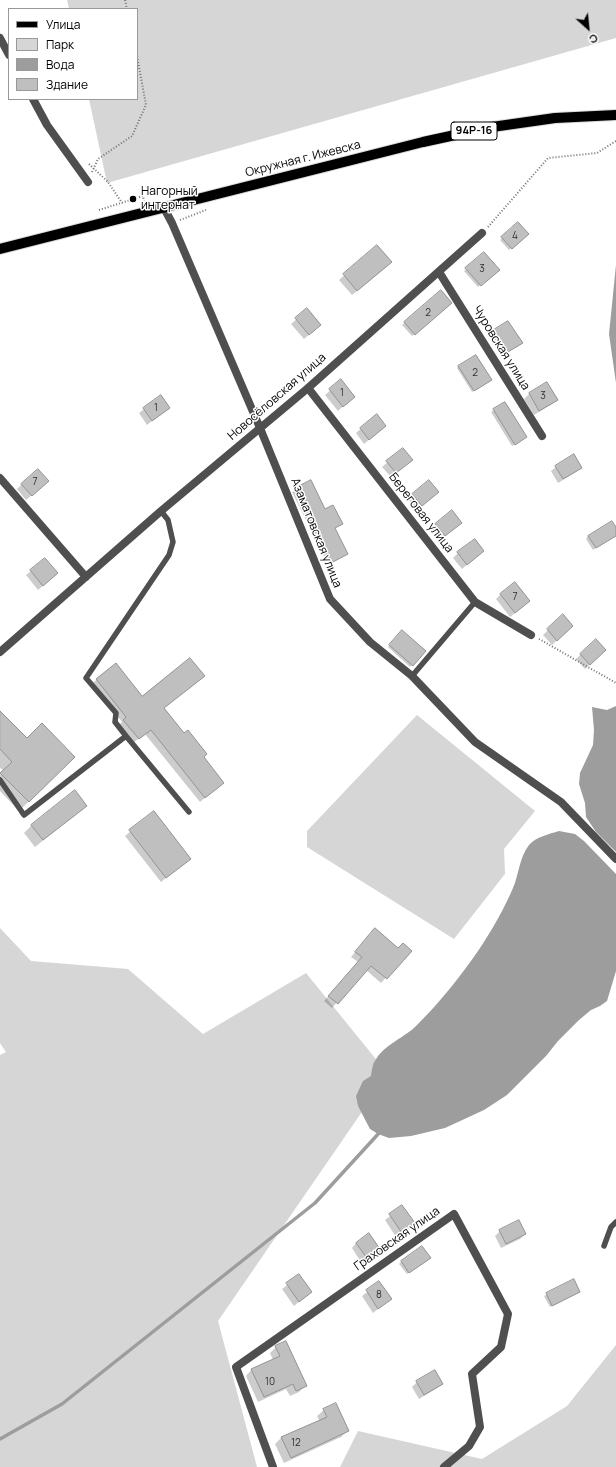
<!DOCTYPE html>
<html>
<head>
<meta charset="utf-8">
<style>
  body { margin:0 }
  #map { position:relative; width:616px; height:1467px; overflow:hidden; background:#fff; font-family:Manrope,sans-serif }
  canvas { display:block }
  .legend { position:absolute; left:8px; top:8px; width:130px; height:92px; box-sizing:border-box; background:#fff; border:1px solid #999; margin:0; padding:5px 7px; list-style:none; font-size:12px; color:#000 }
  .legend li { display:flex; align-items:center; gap:8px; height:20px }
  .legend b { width:20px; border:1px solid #999 }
  .north { position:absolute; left:568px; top:8px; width:40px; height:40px; -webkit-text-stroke:3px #fff; paint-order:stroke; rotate:153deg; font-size:11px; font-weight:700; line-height:16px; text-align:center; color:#000 }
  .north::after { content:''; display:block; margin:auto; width:14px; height:18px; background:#000; clip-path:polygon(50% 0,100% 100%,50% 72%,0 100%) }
</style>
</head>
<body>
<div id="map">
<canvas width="616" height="1467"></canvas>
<ul class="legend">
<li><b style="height:5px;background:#000"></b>Улица</li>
<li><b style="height:11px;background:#d6d6d6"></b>Парк</li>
<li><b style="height:11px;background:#9d9d9d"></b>Вода</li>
<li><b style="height:11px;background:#bfbfbf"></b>Здание</li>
</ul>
<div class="north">С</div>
</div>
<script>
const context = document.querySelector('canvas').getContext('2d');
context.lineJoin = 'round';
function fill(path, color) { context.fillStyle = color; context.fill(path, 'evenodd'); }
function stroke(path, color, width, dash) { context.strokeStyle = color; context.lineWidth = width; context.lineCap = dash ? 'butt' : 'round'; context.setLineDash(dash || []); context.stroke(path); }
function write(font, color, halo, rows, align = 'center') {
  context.font = font + ' Manrope,sans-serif'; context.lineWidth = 3; context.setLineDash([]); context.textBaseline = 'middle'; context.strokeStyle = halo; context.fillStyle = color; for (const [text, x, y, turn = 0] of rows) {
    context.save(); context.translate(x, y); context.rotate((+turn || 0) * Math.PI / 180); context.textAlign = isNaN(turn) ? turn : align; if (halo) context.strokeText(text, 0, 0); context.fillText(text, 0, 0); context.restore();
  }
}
fill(new Path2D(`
  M67,0H616V38L107,183L89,99H137V9H69Z
  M417,715L535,811L504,849L505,874L454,939L307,847V831Z
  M0,928L31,961L128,969L203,1034L306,973L388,1074L218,1321L257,1467H0V1055L6,1052L0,1043Z
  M616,1345V1467H340L358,1431L482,1459L567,1406Z`), '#d6d6d6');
fill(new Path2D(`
  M616,265V383L609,334Z
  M616,706V852L596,832L586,817L585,803L579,784L580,773L593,745L594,730L592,707L607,710Z
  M559,831L575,834L584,841L616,874V971L607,1001L600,1006L591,1010L579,1020L558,1041L546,1056L507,1095L484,1110L445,1128L411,1136L389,1138L378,1134L370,1129L358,1106L356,1096L363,1081L371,1076C372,1071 372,1065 375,1061C384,1044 405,1038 418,1024C440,1002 460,977 478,951C491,932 504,909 513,888C519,874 519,858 529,845C536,837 549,834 559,831Z`), '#9d9d9d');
fill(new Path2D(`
  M518,224L525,236L509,250L500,240Z
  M377,246L386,267L352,295L339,280Z
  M484,254L496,272L478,287L464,271Z
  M441,291L449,305L412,336L402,325Z
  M307,310L315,330L304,339L291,324Z
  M493,332L519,345L504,355L491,334Z
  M459,366L488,382L472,392L457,368Z
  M341,381L349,401L338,411L325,395Z
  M546,383L556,400L552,404L534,415L524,399L529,394Z
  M161,396L169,408L147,425L139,413Z
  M505,403L524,439L512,446L491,412Z
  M376,415L385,426L364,444L356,433Z
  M403,449L407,464L391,477L382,467Z
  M556,467L581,468L576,472L558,483L551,471Z
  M311,482L347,554L328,564L292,492Z
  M429,482L433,497L416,510L408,499Z
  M22,484L43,486L26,500L17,489Z
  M436,525L456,527L440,540L431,529Z
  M616,529V535L593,550L586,539L588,536Z
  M483,551L462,569L453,558L458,553Z
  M31,571L52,578L38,590L26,575Z
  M501,594L524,606L510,617L496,599Z
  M562,616L572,626L552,645L543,635Z
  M402,631L425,651L410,667L388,647Z
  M596,640L605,650L585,669L576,659Z
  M97,679L142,697L164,708L223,783L200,802L145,734L133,743L119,725L122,722L92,684Z
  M0,716L27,740L74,757L19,811L0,791V775L4,771L0,768Z
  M86,806L35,847L24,833L32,825Z
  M154,812L185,863L161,882L125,836Z
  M370,934L398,949L410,951L381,983L366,970L332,1008L324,1001L358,962L351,957Z
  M402,1207L413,1223L396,1237L385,1220Z
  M500,1231L525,1234L520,1239L501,1248L495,1236Z
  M356,1243L376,1256L363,1265L352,1248Z
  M427,1260L407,1274L399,1264L401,1262Z
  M299,1276L310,1292L294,1306L282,1289Z
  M573,1281L579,1292L550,1307L544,1296Z
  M379,1283L390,1299L373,1313L362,1296Z
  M276,1347L305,1386L299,1392L290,1396L286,1389L258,1402L246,1376L252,1369L273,1360L270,1353Z
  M417,1382L442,1384L437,1388L419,1399L412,1387Z
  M324,1410L347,1431L341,1437L284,1463L275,1444L282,1437L320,1422L317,1416Z`), '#0003');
stroke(new Path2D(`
  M0,1439L62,1404L315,1203L380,1132`), '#9d9d9d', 3.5);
const building = new Path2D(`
  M518,222L529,234L512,249L501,237Z
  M377,245L392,262L357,291L343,274Z
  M484,252L500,270L481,286L465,268Z
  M441,290L452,303L415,335L404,322Z
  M307,308L321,325L309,335L295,318Z
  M508,321L523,343L506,353L492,331Z
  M476,355L492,380L474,391L458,366Z
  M341,379L355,397L343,407L329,389Z
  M547,382L558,400L539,411L529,393Z
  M161,395L170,408L152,421L143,408Z
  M505,402L527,437L515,445L493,409Z
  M377,414L386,426L369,440L360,428Z
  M403,448L413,460L396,473L386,461Z
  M574,454L582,468L563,479L555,466Z
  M38,469L49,481L32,496L21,484Z
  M311,480L325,509L333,505L343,524L335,528L348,554L331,563L294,489Z
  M429,480L439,492L422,506L412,494Z
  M452,510L462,523L445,536L435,524Z
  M612,521L616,527V536L596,548L588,536Z
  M475,539L484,551L467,565L457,552Z
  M45,558L58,573L43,586L30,570Z
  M515,582L530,601L515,613L500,594Z
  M563,614L573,626L557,641L547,629Z
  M402,630L426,651L413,666L389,645Z
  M596,639L606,650L590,665L580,654Z
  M190,658L205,676L164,708L184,733L188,730L207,754L204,757L224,783L205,798L151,730L139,739L123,720L126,717L96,679L116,663L142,696Z
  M0,711L27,738L42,723L75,757L29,802L0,773L12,762L0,749Z
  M75,790L87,806L43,840L31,825Z
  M154,811L191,859L166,878L129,830Z
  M375,928L398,948L403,943L412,951L387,979L371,966L338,1004L328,996L362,957L355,952Z
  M402,1205L415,1223L402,1233L389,1214Z
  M519,1220L526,1234L506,1244L499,1230Z
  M369,1233L382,1252L369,1261L356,1243Z
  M422,1246L431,1258L409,1273L401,1261Z
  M299,1274L312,1292L299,1302L286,1283Z
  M574,1279L580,1292L552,1306L546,1293Z
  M379,1281L392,1299L378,1309L366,1290Z
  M286,1341L307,1386L296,1391L293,1384L264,1397L251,1369L280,1356L275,1346Z
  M435,1370L443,1384L424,1395L416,1381Z
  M336,1403L349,1431L291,1458L281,1437L327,1417L323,1409Z`);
fill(building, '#bfbfbf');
stroke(building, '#939393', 1);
const primary = new Path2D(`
  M0,249L423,142L492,127L555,118L616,115`);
stroke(primary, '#dbdbdb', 12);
stroke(new Path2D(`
  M125,0L127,9
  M89,164L108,182L122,203
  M92,172L98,159L132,136L146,105L137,56
  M99,210L143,196L144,201
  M180,220L206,210
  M488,227L548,158L597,153L616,141
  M539,639L616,683`), '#717171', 2, [1, 2]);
stroke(new Path2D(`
  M412,676L475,602
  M126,736L115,722L116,713L86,678L169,555L173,542L168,520L161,511
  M0,780L24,815L126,736L189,812
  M604,1246L611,1227L616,1222`), '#4f4f4f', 5.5);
stroke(new Path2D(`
  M0,38L9,55
  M33,99L47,125L88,182
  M164,208L172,223L260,428L330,599L370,642L412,676L475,742L561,802L616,859
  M439,272L542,436
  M308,388L475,602L531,635
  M0,478L86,577
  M0,652L161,511L308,388L482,233
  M273,1467L236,1367L454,1214L508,1314L501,1347L472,1374L480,1427L469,1446L444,1467`), '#4f4f4f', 8);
stroke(primary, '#000', 10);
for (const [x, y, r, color] of [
  [133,199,4,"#000"]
]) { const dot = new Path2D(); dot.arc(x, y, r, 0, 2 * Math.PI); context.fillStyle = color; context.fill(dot); stroke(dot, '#fff', 1.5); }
write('10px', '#303030', null, [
  ["4",515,236],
  ["3",482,269],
  ["2",428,313],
  ["2",475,373],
  ["1",342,393],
  ["3",543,396],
  ["1",156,408],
  ["7",35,482],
  ["7",515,597],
  ["8",379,1295],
  ["10",270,1382],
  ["12",296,1443]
]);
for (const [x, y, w] of [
  [474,131,46]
]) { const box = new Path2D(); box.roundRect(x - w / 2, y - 9, w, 18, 3); context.fillStyle = '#fff'; context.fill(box); stroke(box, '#000', 1); }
write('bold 11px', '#000', null, [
  ["94Р-16",474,131]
]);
write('12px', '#000', '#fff', [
  ["Окружная г. Ижевска",303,159,-14],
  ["Чуровская улица",501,348,58],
  ["Новосёловская улица",277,397,-41],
  ["Береговая улица",421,513,52],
  ["Азаматовская улица",316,533,68],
  ["Граховская улица",397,1239,-35]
]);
write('12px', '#000', '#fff', [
  ["Нагорный",141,192],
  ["интернат",141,206]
], 'left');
</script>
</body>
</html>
